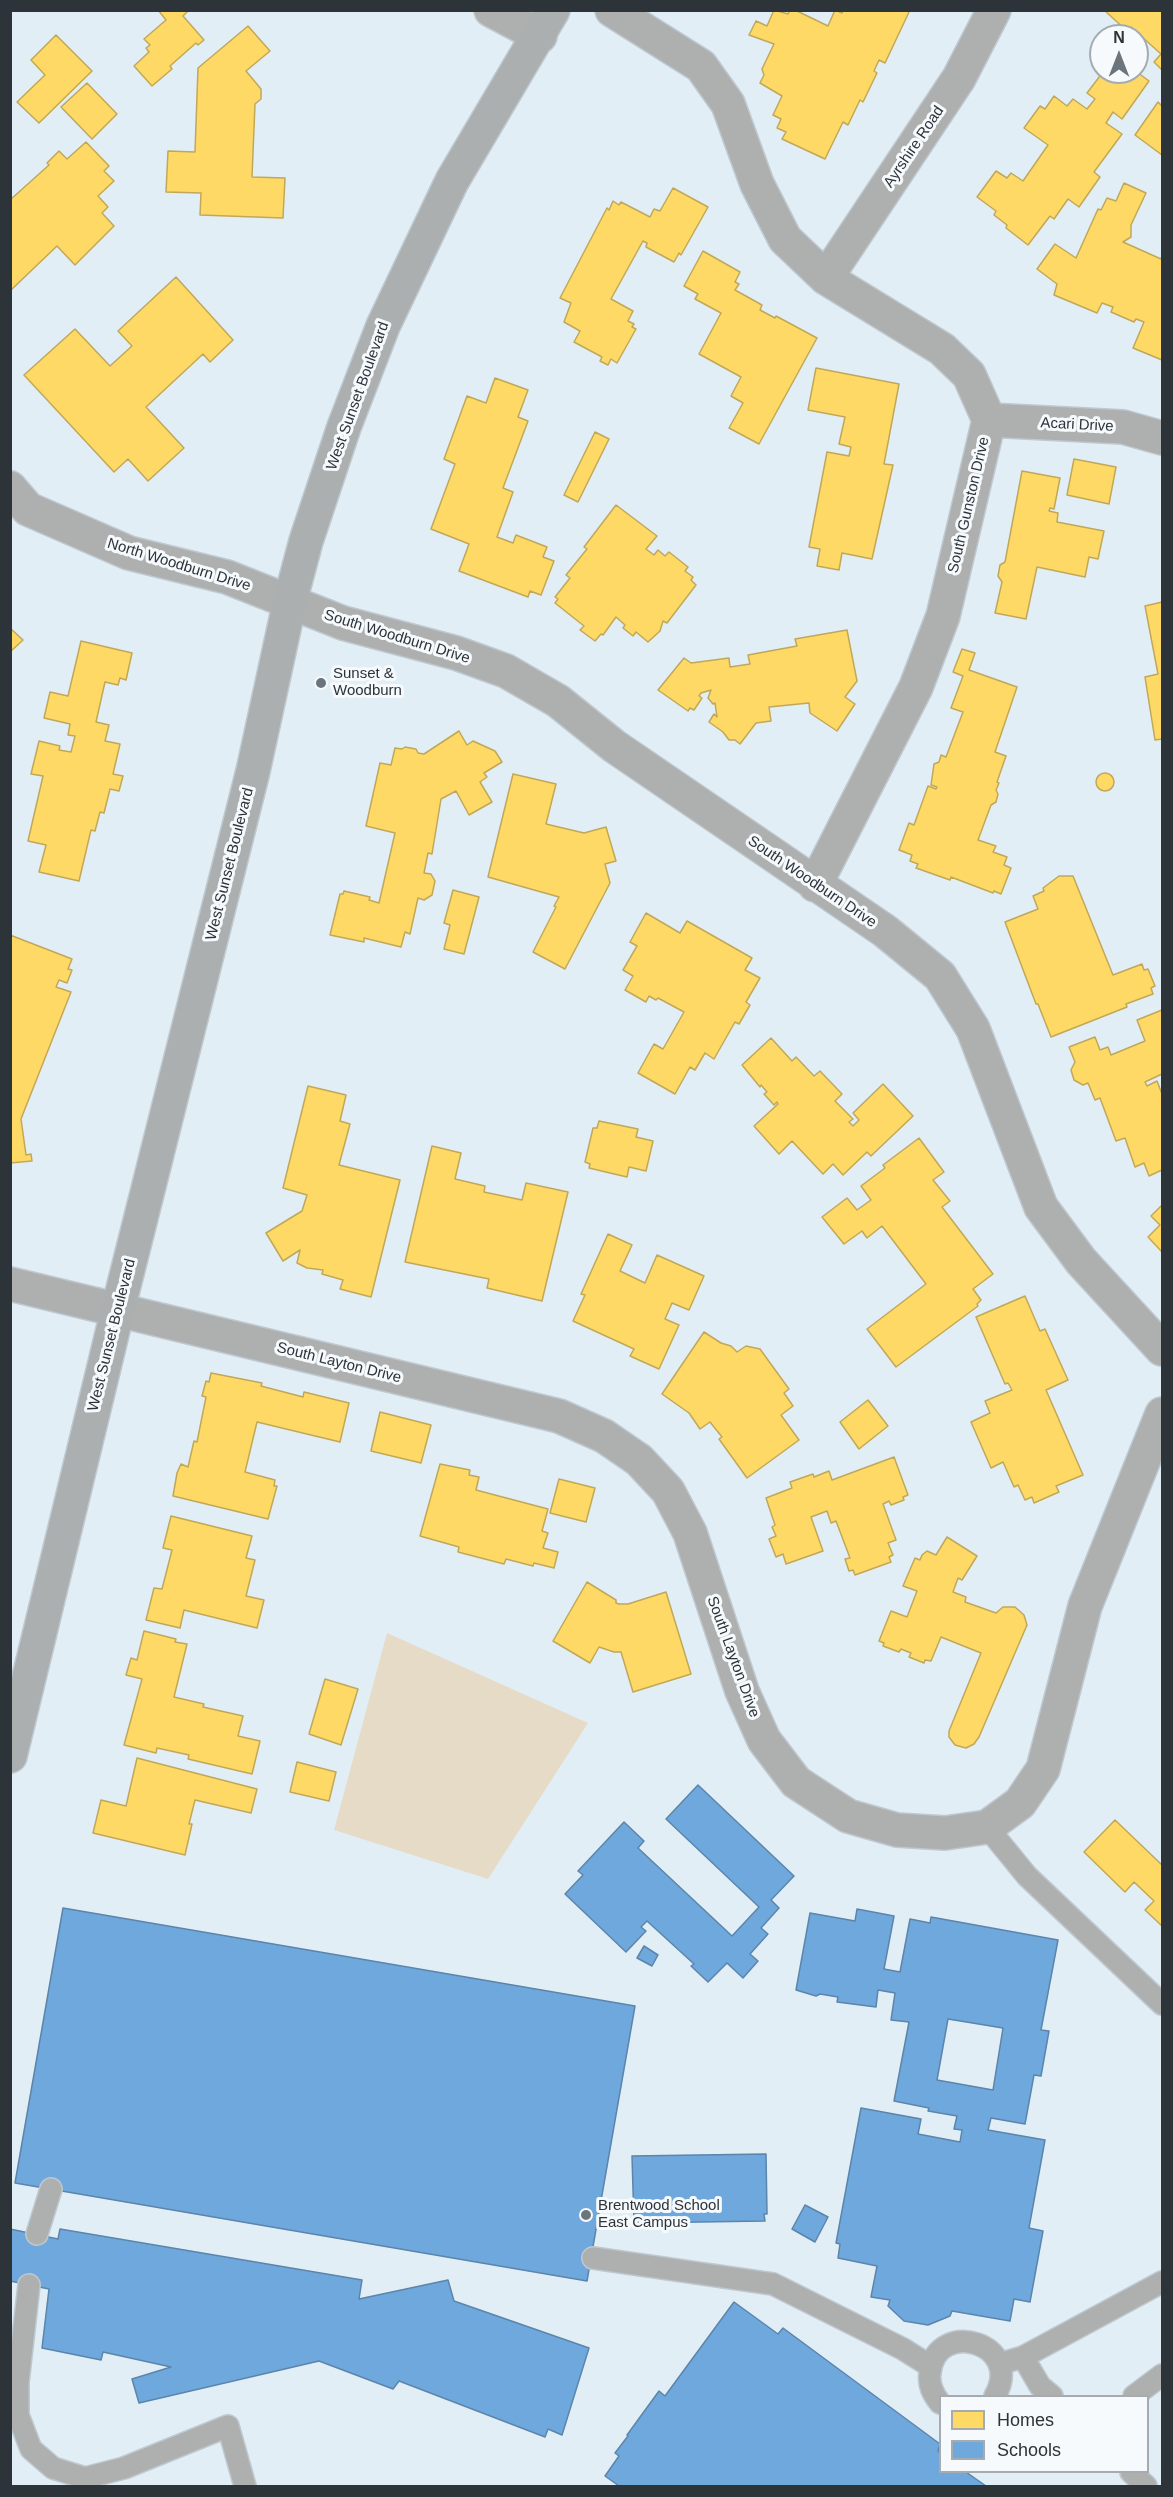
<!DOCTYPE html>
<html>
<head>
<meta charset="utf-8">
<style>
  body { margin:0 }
  #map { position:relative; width:1173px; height:2497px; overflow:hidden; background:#e2eef6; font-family:Helvetica,sans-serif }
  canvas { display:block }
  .frame { position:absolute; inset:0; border:12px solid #2c3439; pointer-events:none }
  .legend { position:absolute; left:939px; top:2395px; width:210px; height:78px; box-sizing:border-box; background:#f6fafd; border:2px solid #a5abaf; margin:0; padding:8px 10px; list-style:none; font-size:18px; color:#2c3439 }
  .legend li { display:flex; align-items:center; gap:12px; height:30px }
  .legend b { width:30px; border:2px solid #a5abaf }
  .north { position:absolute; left:1089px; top:24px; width:60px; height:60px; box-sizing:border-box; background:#f6fafd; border:2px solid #a5abaf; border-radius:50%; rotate:0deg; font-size:16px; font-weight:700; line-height:24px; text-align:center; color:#2c3439 }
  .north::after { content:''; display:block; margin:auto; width:21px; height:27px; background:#6c757b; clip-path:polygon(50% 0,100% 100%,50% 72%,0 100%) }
</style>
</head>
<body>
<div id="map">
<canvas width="1173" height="2497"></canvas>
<div class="frame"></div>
<ul class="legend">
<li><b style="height:16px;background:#ffd966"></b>Homes</li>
<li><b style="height:16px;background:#6fa8dc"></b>Schools</li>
</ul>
<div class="north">N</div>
</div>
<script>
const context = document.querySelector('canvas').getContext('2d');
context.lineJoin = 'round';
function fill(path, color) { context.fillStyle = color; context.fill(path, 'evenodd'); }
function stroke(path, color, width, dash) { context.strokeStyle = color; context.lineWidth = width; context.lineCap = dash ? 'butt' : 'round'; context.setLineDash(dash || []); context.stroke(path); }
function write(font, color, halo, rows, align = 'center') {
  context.font = font + ' Helvetica,sans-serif'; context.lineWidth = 6; context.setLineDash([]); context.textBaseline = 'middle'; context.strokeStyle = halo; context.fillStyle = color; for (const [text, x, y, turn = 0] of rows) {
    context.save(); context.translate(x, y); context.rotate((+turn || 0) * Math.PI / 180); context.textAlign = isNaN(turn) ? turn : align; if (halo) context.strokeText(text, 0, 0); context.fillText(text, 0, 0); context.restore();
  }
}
fill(new Path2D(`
  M387,1633L588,1723L488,1879L334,1830Z`), '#e6dbc6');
const homes = new Path2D(`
  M158,10H189L183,16L204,40L198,45L196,43L170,66L172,69L152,86L134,66L149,52L146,48L150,45L144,39L166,20Z
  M774,10L788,14L790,10H795L828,26L835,10L842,13L843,10H910L885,63L879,60L874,71L877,73L863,102L860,100L848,125L843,122L825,159L782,139L786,132L777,128L781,119L773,115L782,96L760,83L764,75L762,69L774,44L749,35L756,21L767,26Z
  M1104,10H1162V70L1154,62L1161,54L1131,27L1127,31Z
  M248,26L270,51L246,71L261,89V99L255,104L252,177L285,178L283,218L200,215L201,193L166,192L168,151L195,152L198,68Z
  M56,35L92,71L39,123L17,102L45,75L31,60Z
  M1103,72H1137L1149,81L1122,119L1113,112L1106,123L1122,134L1094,172L1100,177L1079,207L1068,199L1054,219L1050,216L1028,245L1006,228L1007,225L994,215L996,211L977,197L996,171L1007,178L1011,173L1023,181L1048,145L1024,128L1040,106L1045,109L1054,96L1067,106L1073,99L1087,109L1095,99L1087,93Z
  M87,83L117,114L92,139L61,107Z
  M1158,102L1162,106V155L1135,135Z
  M86,142L109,166L104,171L114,181L98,196L108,207L102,213L114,226L75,265L57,246L10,291V200L49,165L47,163L59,151L67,159Z
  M1124,183L1146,193L1131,225V237L1123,242L1161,259L1162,256V360L1133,348L1144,322L1136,319L1134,322L1111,312L1113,307L1102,303L1097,313L1054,295L1057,284L1037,269L1055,244L1076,258L1098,209L1101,210L1107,198L1116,201Z
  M673,188L708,207L681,255L679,253L674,262L646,247L647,243L643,241L611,299L633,311L628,321L634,324L632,327L636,329L617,363L611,359L608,365L600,361L602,357L574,342L580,331L564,322L571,303L560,298L607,208L609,210L613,201L619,205L621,202L650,217L654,209L660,211Z
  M703,251L740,272L735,282L739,284L735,290L762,305L760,310L775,318L776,316L817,338L759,444L729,428L743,403L731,396L741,377L699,354L721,313L695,299L698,294L684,286Z
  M176,277L233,340L210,362L203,354L146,407L184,448L148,481L128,459L114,472L24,375L75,329L110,366L132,346L118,331Z
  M816,368L899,384L884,464L893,465L872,559L842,553L839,570L817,566L820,549L809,547L827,452L849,456L851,447L839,444L845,417L808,410Z
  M495,378L528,390L518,417L528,421L503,488L513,492L497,537L513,543L516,535L547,547L543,557L554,561L541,595L530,591L528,597L459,571L469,544L431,529L455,464L444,459L467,396L486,403Z
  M595,432L609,439L578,502L564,495Z
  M1074,459L1116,467L1109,504L1067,495Z
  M1022,471L1060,478L1054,509L1050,508L1049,511L1058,513L1057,522L1104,531L1098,559L1089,557L1085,577L1037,567L1026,619L995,613L1002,582L998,576L1000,565L1005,562Z
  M616,505L657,536L646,549L654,555L658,550L665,556L669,552L688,567L685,571L693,577L691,580L696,585L667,623L663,621L660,631L648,642L636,632L633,636L623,628L625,625L616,617L603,635L601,634L595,641L580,630L584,626L555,603L558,599L555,597L570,578L566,575L587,549L584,547Z
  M1162,602V739L1155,740L1145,677L1158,674L1145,606Z
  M10,628L23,640L10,652Z
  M847,630L857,681L845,697L855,704L837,731L810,713L809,703L769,707L771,721L756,723L740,744L735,740H729L723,732L709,722L714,714L717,717L715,703L713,704L708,698L711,690L701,693L699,696L702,698L694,710L690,708L688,711L658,690L684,658L691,663L729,658L730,667L750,664L748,655L797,646L795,639Z
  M81,641L132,653L126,680L120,678L118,685L105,682L96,722L109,725L105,741L120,744L113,774L123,776L119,791L110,789L104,813L100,812L95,831L91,830L79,881L39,872L46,845L28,841L43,776L31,774L39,741L60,746L59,750L71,752L75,736L68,735L70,724L44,718L50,692L68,696Z
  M962,649L975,653L969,670L1017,687L995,752L1006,756L997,782L999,783L996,790L998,794L996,802L991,805L978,840L996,846L993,852L1007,857L1004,865L1011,868L1001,894L994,891L993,893L951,877L950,880L916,868L918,864L910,861L912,855L899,850L909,823L914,825L928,786L936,789L937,787L931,785L934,764L939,762L941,755L946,757L963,712L951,708L963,676L953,672Z
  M459,731L467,745L473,741L495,751L502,762L484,773L487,777L480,782L492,802L469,815L456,791L441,799L432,854L428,853L424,873L431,874L435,881L432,895L424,900L418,898L410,934L405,932L401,947L364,938V942L330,935L340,894H343L344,891L370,897L369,900L379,903L395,833L366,826L380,763L391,765L395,748L402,749L405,747L416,749L418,753L424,754Z
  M1096 782a9 9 0 1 1 18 0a9 9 0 1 1-18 0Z
  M513,774L556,784L546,824L584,833L606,827L616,861L605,864L610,883L565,969L533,952L556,907L554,906L559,897L488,877Z
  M1059,876H1073L1113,975L1142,964L1144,970L1148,969L1155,986L1151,988L1153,994L1126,1004L1127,1007L1051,1037L1038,1004H1036L1005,922L1038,909L1033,896L1044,891L1043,888Z
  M453,890L479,897L464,954L444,949L450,925L444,923Z
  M646,913L680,933L687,921L752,958L745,970L760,978L746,1002L750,1005L739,1024L735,1022L714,1059L705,1053L695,1070L690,1067L675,1094L638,1073L654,1044L663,1049L684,1012L658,998L656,1000L649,996L646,1002L625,990L633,976L623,970L637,946L630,942Z
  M10,935L72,959L68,969L72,970L67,983L59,980L56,987L71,992L21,1119L26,1155L31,1154L32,1161L10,1163Z
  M1162,1010V1074L1145,1082L1147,1086L1157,1081L1162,1094V1170L1149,1176L1144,1163L1135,1167L1125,1138L1116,1141L1100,1098L1095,1100L1088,1083L1083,1085L1074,1080L1071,1070L1075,1062L1069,1047L1095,1037L1100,1050L1108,1047L1111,1055L1145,1041L1137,1020Z
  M771,1038L792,1061L796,1057L814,1076L820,1071L842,1094L835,1101L853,1119L849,1122L853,1126L859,1120L853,1113L883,1084L913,1116L871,1156L867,1152L843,1175L833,1164L823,1174L792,1141L779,1154L754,1126L778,1104L777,1102L774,1105L764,1094L767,1092L761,1085L760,1087L742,1065Z
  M308,1086L346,1095L340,1121L350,1124L339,1165L400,1180L371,1297L340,1289L343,1280L322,1274L323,1270L307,1268L297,1263L300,1250L283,1261L266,1233L302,1211L307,1195L283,1188Z
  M599,1121L638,1129L636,1137L653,1141L646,1171L629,1167L627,1177L589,1168L590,1164L585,1162L593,1128H597Z
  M919,1138L944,1172L933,1180L950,1201L942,1207L993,1274L973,1289L981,1300L977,1304L978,1306L896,1367L867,1329L926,1284L882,1226L867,1238L862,1231L844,1244L822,1217L847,1198L857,1210L871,1200L861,1186L885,1168L883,1165Z
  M432,1146L461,1153L455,1179L485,1186L484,1192L522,1200L526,1183L568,1192L542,1301L487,1288L489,1279L405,1262Z
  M1162,1205V1252L1148,1237L1160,1225L1151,1216Z
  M608,1234L632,1245L620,1271L645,1283L657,1255L704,1276L689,1310L672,1303L665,1319L679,1325L659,1369L630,1356L634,1349L573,1321L585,1295L581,1294Z
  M1025,1296L1040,1331L1045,1329L1068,1380L1046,1390L1083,1475L1056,1486L1059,1492L1034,1503L1032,1497L1025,1500L1018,1485L1014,1487L1003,1462L991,1468L971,1422L990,1413L985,1401L1012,1390L1008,1383L1005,1384L976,1317Z
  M704,1332L721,1343L731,1346L737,1352L746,1346L760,1349L789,1389L784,1393L793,1406L781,1415L799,1440L747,1478L719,1439L722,1437L710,1422L700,1429L689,1413L662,1394Z
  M211,1373L262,1383L261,1386L303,1397L304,1392L349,1403L340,1442L257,1422L245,1472L275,1480L274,1486H277L268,1519L173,1496L177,1473L181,1464L188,1467L194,1441L197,1442L206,1397L202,1396L206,1381L209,1382Z
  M868,1400L888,1426L859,1449L840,1422Z
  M380,1412L431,1425L421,1463L371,1451Z
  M894,1457L908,1495L903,1497L904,1500L891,1505L889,1501L883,1504L896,1540L888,1543L893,1555L889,1557L891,1562L855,1575L853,1570L849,1571L845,1559L850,1558L836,1521L831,1523L827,1511L811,1517L823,1551L786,1564L783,1554L776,1557L769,1539L776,1536L772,1527L775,1525L766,1498L792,1488L790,1482L813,1474L814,1477L829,1471L832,1480Z
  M440,1464L470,1470L469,1475L479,1477L476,1490L548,1509L542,1531L548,1533L543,1548L558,1552L554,1568L534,1563L533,1566L506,1559L504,1564L458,1552L459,1547L420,1536Z
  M559,1479L595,1488L586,1522L550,1513Z
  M171,1516L252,1536L246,1558L255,1560L246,1596L264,1600L257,1628L184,1610L180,1628L146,1620L154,1588L162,1589L172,1550L163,1548Z
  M947,1537L977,1556L962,1580L958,1578L953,1592L966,1597L965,1602L996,1613L1003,1607H1015L1024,1615L1027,1625L979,1737L974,1744L966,1748L955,1745L949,1737V1731L981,1653L941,1637L931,1661L925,1660L924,1663L909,1657L911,1653L901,1649L899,1652L883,1646L884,1643L879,1641L891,1611L907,1617L917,1591L903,1586L915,1558L920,1560L922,1555L927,1551L936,1555Z
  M587,1582L616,1600V1603L619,1604H628L666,1592L691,1674L633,1692L621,1652H614L599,1647L590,1663L553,1641Z
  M144,1631L176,1639L175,1642L187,1644L174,1697L204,1704L203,1707L243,1716L238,1736L260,1741L252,1774L188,1759L189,1755L157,1748L156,1753L124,1745L142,1679L126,1675L131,1658L137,1660Z
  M325,1679L358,1689L341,1745L309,1734Z
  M137,1758L257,1789L251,1813L195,1800L189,1824H192L185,1855L93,1833L101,1800L126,1806Z
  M297,1762L336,1772L329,1801L290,1792Z
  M1115,1820L1162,1865V1926L1145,1910L1154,1901L1134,1882L1125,1892L1084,1852Z`);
fill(homes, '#ffd966');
stroke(homes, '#c0a858', 1.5);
const schools = new Path2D(`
  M698,1785L794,1876L771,1900L779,1908L761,1928L768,1934L750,1954L758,1961L743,1978L727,1963L708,1982L691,1966L694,1964L647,1921L641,1927L646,1931L626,1952L565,1894L583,1875L578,1871L624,1822L644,1841L638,1848L732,1936L759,1907L666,1819Z
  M63,1908L635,2006L587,2281L15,2183Z
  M857,1909L894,1916L884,1969L900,1972L910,1919L930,1923L931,1917L1058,1940L1041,2030L1049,2031L1041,2076L1034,2075L1025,2124L991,2118L988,2130L1045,2140L1029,2228L1043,2231L1030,2302L1014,2299L1010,2321L952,2311L950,2316L928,2325L904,2321L888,2306L890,2300L871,2297L877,2266L838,2258L840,2244L836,2243L861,2108L921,2119L918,2134L960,2142L962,2130L954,2129L957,2116L928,2111L929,2108L894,2101L909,2022L891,2020L895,1993L878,1990L876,2007L837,2002L838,1997L820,1994L816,1996L796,1990L810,1913L855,1921ZM948,2019L1003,2028L993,2090L937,2080Z
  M644,1946L658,1955L652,1966L637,1958Z
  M766,2154L767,2214H764L765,2221L634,2223L632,2156Z
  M805,2205L828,2217L815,2242L792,2229Z
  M10,2229L58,2239L60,2229L362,2280L359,2299L448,2280L454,2301L589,2348L562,2435L548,2429L545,2437L399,2381L393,2389L319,2361L139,2403L132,2379L171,2367L103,2352L101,2360L42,2348L49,2289L10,2281Z
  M734,2302L778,2334L783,2328L940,2444L938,2451L940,2453V2472H966L986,2486H619L605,2476L619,2456L615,2453L628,2436L627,2435L659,2391L665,2396Z`);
fill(schools, '#6fa8dc');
stroke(schools, '#5b85ab', 1.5);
const lane = new Path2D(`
  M987,1827L1027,1876L1162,2004
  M37,2234L51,2189
  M593,2258L773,2284L903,2349L930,2366
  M29,2285L18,2382V2415L31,2449L53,2468L85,2478L124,2468L228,2426L245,2486
  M1023,2357L1040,2386L1052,2396
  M999,2364L1023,2357L1162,2282
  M1134,2396L1162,2375
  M940,2403C933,2394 928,2385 930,2373C936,2317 1025,2343 995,2396
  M1131,2472L1146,2486`);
const street = new Path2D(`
  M491,10L540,36
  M612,10L701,66L728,104L757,184L785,239L826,278L942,349L969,375L989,420L943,616L916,687L815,885
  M826,278L959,78L994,10
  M989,420L1123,427L1162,438
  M10,488L28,509L129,553L227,577L343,623L456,653L506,671L558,701L614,746L885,931L940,976L973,1029L1041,1207L1081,1261L1162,1349
  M10,1284L559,1416L604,1436L639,1460L668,1491L690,1533L742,1691L764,1740L796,1782L848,1816L897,1830L945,1833L987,1827L1020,1803L1043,1769L1085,1606L1162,1414`);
const secondary = new Path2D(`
  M10,1756L118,1309L253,771L290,601L306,541L344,427L383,326L452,181L553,10`);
stroke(lane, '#bfc8cf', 24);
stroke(street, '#bfc8cf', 36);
stroke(secondary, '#bfc8cf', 36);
stroke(lane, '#aeb0b0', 21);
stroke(street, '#aeb0b0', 33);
stroke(secondary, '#acafb0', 33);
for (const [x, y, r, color] of [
  [321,683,6,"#6c757b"],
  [586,2215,6,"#6c757b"]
]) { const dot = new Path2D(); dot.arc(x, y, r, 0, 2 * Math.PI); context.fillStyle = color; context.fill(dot); stroke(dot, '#f6fafd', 2); }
write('15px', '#2c3439', '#f6fafd', [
  ["Ayrshire Road",914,147,-56],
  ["West Sunset Boulevard",358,396,-70],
  ["Acari Drive",1077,425,3],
  ["South Gunston Drive",969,505,-77],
  ["North Woodburn Drive",179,565,17],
  ["South Woodburn Drive",397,637,17],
  ["West Sunset Boulevard",230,864,-76],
  ["South Woodburn Drive",812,882,34],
  ["West Sunset Boulevard",112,1335,-76],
  ["South Layton Drive",339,1363,14],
  ["South Layton Drive",733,1657,70]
]);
write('15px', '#2c3439', '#f6fafd', [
  ["Sunset &",333,674],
  ["Woodburn",333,691],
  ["Brentwood School",598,2206],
  ["East Campus",598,2223]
], 'left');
</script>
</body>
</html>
